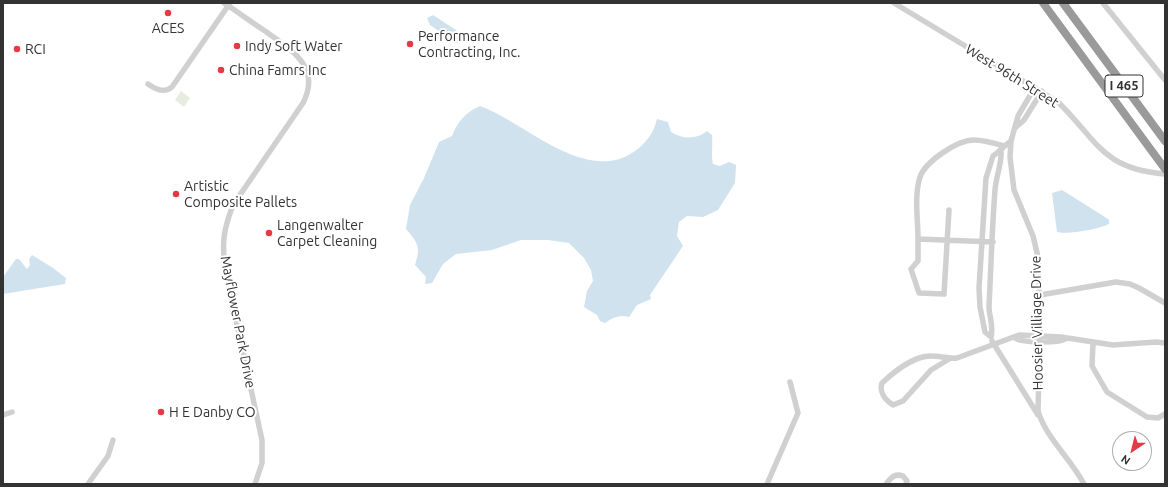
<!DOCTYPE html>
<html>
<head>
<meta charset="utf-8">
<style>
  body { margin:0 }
  #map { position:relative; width:1168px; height:487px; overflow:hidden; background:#fff; font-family:Ubuntu,sans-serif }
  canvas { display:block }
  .frame { position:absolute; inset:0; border:4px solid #333; pointer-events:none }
  .north { position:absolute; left:1112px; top:431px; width:40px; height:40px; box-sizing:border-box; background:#fff; border:1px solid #adadad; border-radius:50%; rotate:215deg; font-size:11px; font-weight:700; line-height:16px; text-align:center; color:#333 }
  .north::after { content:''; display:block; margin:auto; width:14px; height:18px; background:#e63946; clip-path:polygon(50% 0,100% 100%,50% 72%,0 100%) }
</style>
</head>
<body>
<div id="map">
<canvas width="1168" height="487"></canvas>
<div class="frame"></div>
<div class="north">N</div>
</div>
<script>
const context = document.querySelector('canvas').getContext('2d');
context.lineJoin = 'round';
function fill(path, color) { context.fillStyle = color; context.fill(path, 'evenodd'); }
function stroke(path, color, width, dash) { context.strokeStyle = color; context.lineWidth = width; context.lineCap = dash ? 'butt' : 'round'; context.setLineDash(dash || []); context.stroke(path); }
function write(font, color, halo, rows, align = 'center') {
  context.font = font + ' Ubuntu,sans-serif'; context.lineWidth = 4; context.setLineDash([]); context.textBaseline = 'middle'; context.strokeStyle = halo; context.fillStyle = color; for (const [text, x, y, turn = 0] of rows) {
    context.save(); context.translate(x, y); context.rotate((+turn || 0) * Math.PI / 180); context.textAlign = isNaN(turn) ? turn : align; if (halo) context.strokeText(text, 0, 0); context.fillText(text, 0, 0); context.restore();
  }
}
fill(new Path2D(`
  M181,91L190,98L184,107L175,100Z`), '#e6ecdf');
fill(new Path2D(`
  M433,15L462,34L463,40L457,43L455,42L430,25L427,18Z
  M480,106C525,122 586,186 635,151C646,143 654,133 657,119L668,122L671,132C682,139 696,140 707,131L712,135C713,144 711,157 713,164L720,166L729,162L736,165L735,183L718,210L703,217L687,216L679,222L677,236L683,246L650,295L651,299L637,305L629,317C620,314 612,318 605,323L600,321L597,315L584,307L587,291L593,281L591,270L584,258L569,243L548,240H521L492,250L456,254L443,264L432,283L425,284L426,277L415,265C421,247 418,243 406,229L410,205L424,178L439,142L452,136C457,122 466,112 480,106Z
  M1062,190L1105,217L1109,220V224C1100,229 1067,235 1057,232L1052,193Z
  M32,255L53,268L66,278L65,284L3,294V277L16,259H19L27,269L30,265L29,259Z`), '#cfe2ee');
stroke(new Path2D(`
  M224,3C238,12 251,22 265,31C290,49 322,66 303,103L233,205C223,231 222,242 225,269L262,440V463L255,484
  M894,3L1058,102C1098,141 1102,169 1165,174
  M1103,3L1165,80
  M148,84C155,89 164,94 172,87L230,3
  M1035,87L1018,116L1011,141L1010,157L1014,190L1033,236L1038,257L1040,336L1038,411C1046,438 1071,459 1084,484
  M1015,128L1024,120L1042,91
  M1001,151C1002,163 996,177 995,190C992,228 991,268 989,306C989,317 994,327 991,337L985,332L980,307L979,288L986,178L993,156C1000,151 1004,146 1011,141
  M918,239V261L911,269L919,293L944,294L949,210
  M993,242L918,239C918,219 914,196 920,177C925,162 957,140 974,140C984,140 994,143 1004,146
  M1040,295L1116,282L1130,284L1139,288L1165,303
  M1015,338C1021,343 1058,343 1065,339
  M992,341L1038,415
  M1093,343L1092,366L1107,392L1147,417L1158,418L1165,414
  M949,359L931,370L903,401L893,405C885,400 879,392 882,383C895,371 914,355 932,356C940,356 948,359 957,358L1019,335L1061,337L1113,345L1156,342L1165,343
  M3,415L12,412
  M88,484L108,456L113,440
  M767,484L798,413L790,382
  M886,484C891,478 894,473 903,476L907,481L906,484`), '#d0d0d0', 5.5);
stroke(new Path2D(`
  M1043,3L1165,169
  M1063,3L1165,141`), '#9a9a9a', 8);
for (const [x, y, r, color] of [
  [168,13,4,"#e63946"],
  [410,44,4,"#e63946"],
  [237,46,4,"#e63946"],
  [17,49,4,"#e63946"],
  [221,70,4,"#e63946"],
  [176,194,4,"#e63946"],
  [269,233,4,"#e63946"],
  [161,412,4,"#e63946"]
]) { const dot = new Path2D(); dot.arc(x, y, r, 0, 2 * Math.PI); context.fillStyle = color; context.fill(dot); stroke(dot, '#fff', 1.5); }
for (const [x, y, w] of [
  [1124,86,38]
]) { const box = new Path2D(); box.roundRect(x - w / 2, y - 11, w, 22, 3); context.fillStyle = '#fff'; context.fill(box); stroke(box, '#333', 1); }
write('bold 13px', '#333', null, [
  ["I 465",1124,86]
]);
write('14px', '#333', '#fff', [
  ["ACES",168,28,"center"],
  ["Performance",418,36],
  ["Contracting, Inc.",418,52],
  ["Indy Soft Water",245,46],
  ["RCI",25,49],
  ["China Famrs Inc",229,70],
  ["Artistic",184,186],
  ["Composite Pallets",184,202],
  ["Langenwalter",277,225],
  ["Carpet Cleaning",277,241],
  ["H E Danby CO",169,412]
], 'left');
write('14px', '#333', '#fff', [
  ["West 96th Street",1012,76,32],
  ["Mayflower Park Drive",238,322,79],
  ["Hoosier Villiage Drive",1037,323,-91]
]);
</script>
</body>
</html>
